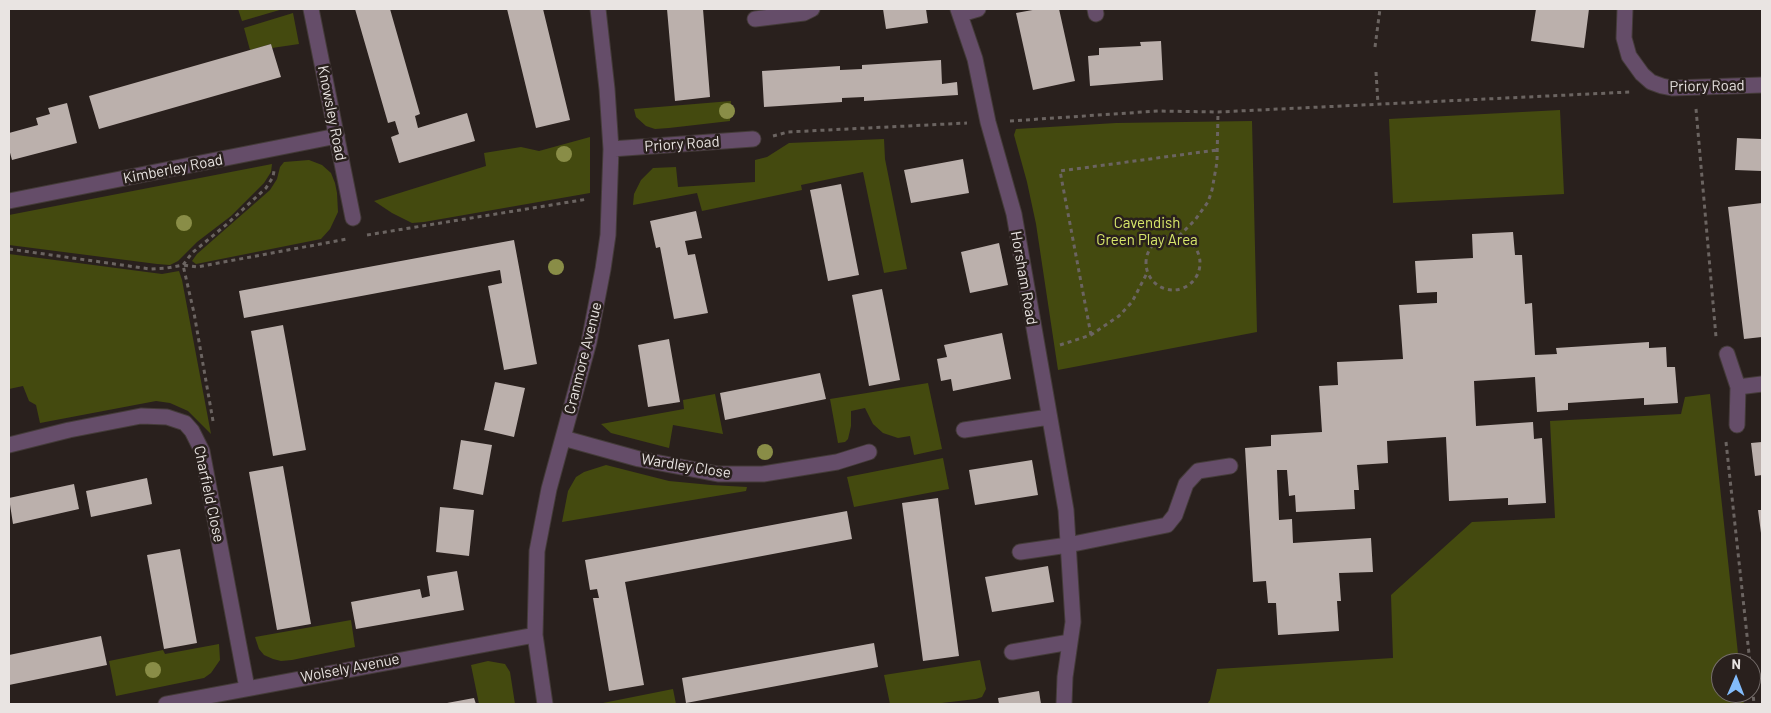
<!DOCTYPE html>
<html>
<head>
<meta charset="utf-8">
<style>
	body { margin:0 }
	#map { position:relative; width:1771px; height:713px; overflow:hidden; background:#29201d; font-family:Barlow,sans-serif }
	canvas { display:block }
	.frame { position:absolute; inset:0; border:10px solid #e9e4e2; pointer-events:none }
	.north { position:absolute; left:1711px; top:653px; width:50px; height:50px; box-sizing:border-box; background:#29201d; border:1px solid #766e6c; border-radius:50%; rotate:1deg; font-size:14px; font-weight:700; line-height:20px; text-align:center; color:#e9e4e2 }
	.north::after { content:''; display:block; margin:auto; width:18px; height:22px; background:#83bcfb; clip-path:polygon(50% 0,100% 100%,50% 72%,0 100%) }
</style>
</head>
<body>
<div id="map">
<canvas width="1771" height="713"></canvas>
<div class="frame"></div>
<div class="north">N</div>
</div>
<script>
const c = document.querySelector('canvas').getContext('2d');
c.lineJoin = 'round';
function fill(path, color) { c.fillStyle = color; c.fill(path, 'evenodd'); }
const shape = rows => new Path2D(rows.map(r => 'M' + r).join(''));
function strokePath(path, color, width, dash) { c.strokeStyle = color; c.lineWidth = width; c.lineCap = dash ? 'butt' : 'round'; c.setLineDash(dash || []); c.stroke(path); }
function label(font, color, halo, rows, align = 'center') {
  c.font = font + ' Barlow,sans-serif'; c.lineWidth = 5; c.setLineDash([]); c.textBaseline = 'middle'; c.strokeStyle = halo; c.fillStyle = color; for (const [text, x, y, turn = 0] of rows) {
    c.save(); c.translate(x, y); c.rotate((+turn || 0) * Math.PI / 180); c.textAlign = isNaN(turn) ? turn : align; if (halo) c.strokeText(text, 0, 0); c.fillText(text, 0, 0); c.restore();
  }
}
const green = shape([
	[238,9,283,9,242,21],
	[293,13,299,44,272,48,271,44,250,50,244,28],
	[731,101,730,121,669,128,655,129,646,126,636,117,634,109],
	[1560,110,1564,194,1393,203,1389,119],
	[1252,121,1257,332,1058,370,1036,224,1027,182,1014,135,1016,129,1116,123],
	[590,137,590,193,424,222,412,223,392,213,374,201,486,166,484,153,521,147,539,151],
	[884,139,885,159,907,269,884,273,863,172,801,185,802,190,702,211,697,193,633,205,634,194,641,180,653,168,676,167,678,187,755,182,755,160,767,157,789,143],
	[309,160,322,165,331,173,335,183,337,193,338,212,330,229,321,239,196,264,192,261,197,254,270,190,277,179,280,167,284,162],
	[272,164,271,172,264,183,231,216,197,242,178,261,170,265,157,264,9,245,9,215],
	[9,254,162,274,179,271,182,280,211,434,188,411,170,403,156,401,40,423,36,405,29,401,23,386,9,389],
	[928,383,942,449,914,455,910,436,898,438,883,433,873,424,865,408,851,411,851,426,848,439,845,442,838,443,830,399],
	[715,394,723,434,673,425,669,448,611,433,601,424,684,409,683,400],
	[1710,394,1739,663,1721,663,1721,693,1742,693,1744,704,1207,704,1210,700,1217,669,1393,658,1391,595,1472,522,1555,518,1550,421,1681,414,1685,397],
	[943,458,949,489,854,507,847,477],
	[606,465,669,481,711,485,747,487,746,491,562,522,568,491,576,477,584,472],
	[351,620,355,647,292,660,281,661,273,659,264,655,259,649,255,637],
	[219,644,220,660,211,673,204,678,116,696,109,661,163,650,165,654],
	[980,660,986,689,982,697,976,699,933,704,890,704,884,675],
	[488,661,505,664,510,672,515,704,479,704,471,665],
	[673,689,676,704,598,704]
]);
const building = shape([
	[355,9,390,9,420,114,415,116,418,128,467,113,475,141,399,163,391,137,399,134,395,121,388,123],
	[507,9,543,9,570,120,536,128],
	[667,9,703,9,710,97,675,101],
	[883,9,926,9,928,23,886,29],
	[1038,9,1059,9,1075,81,1033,90,1016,13],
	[1536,9,1589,9,1584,48,1531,41],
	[1161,41,1163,80,1090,86,1088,56,1099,55,1099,48,1141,46,1140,42],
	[271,44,281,77,99,129,89,96],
	[941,60,942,84,957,82,958,95,864,101,864,97,842,98,842,102,764,107,762,71,840,66,840,70,862,69,862,65],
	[67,103,77,143,12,160,9,149,9,133,38,125,36,118,50,114,48,108],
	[1737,138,1762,139,1762,171,1735,170],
	[963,159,969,193,911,203,904,170],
	[841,184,859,275,828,281,810,190],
	[1762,203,1762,337,1744,339,1728,207],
	[696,211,702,238,685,241,688,255,695,254,708,313,674,319,660,247,656,248,650,221],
	[1513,232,1515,255,1522,255,1525,304,1532,303,1535,355,1557,354,1556,348,1649,342,1649,348,1666,347,1667,367,1675,367,1678,403,1644,405,1644,398,1568,403,1568,410,1537,412,1535,377,1474,381,1476,426,1533,422,1534,439,1542,438,1546,503,1508,505,1508,498,1449,501,1446,437,1387,441,1388,463,1357,465,1359,490,1354,490,1355,509,1296,512,1295,495,1289,496,1287,470,1277,470,1279,520,1292,519,1293,543,1371,538,1373,572,1339,573,1341,601,1337,601,1339,631,1278,635,1276,603,1268,603,1266,581,1253,582,1245,448,1271,446,1271,435,1322,432,1319,386,1338,385,1337,362,1403,359,1399,305,1437,303,1437,292,1417,293,1415,261,1473,258,1472,234],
	[514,240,537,364,504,370,488,286,502,283,500,270,244,318,239,291],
	[999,243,1008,285,970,293,961,252],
	[882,289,900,380,869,386,852,295],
	[283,325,306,450,273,456,251,331],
	[1002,333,1011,379,953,391,951,379,941,381,937,359,947,357,944,345],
	[669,339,680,402,648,407,638,345],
	[820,373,826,399,725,420,720,393],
	[495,382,525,388,514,437,484,430],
	[461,440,492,445,483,495,453,489],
	[1762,442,1762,475,1755,476,1751,443],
	[1032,460,1038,495,975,505,969,470],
	[283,466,311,624,277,630,249,472],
	[147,478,152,504,91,517,86,491],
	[74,484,79,509,13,524,9,498],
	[938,498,959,656,923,661,902,503],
	[440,507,474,510,469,556,436,552],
	[1758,510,1762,510,1762,533,1761,533],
	[847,511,852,539,625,582,644,685,609,691,593,598,599,598,597,589,590,590,585,560],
	[180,549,197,643,164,649,147,555],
	[1048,566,1054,602,992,612,985,577],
	[457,571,464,610,356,629,351,602,420,589,422,598,430,596,427,576],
	[101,636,107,665,9,685,9,655],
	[874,643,878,667,686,703,682,678],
	[1039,691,1041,704,999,704,998,698],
	[474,698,476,704,447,704,447,703]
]);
const path = shape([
	[1375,47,1380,9],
	[1376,72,1378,104],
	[1696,109,1716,337],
	[1010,121,1158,111,1218,112,1630,92],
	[773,136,788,132,967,123],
	[367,235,588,199],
	'1146 263a27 27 0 1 1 54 0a27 27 0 1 1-54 0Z',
	[1179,236,1195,220,1208,202,1212,190,1217,162,1218,112],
	[9,249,150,269,167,268,183,265,192,253,227,224,266,188,273,177,274,171],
	[1091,335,1060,171,1217,150],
	[1060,345,1091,335,1119,316,1132,302,1147,273],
	[213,421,194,313,183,265,197,267,347,239],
	[1726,442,1750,663],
	[1751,673,1754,704]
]);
const minor = shape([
	[311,9,353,218],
	[958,9,975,59,988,122,1014,214,1066,510,1073,622,1065,677,1064,704],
	[1095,9,1096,14],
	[1625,9,1624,38,1629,56,1642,74,1651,82,1662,86,1672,88,1762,85],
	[961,14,978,9],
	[755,19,804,13,812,9],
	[611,149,753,139],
	[9,201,337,136],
	[1727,354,1738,387,1737,425],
	[1738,387,1762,384],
	[964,430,1049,417],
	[563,438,639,459,718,474,763,474,837,462,869,452],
	[9,445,69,430,141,416,167,417,185,423,192,431,202,451,247,688],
	[1020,552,1068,545,1167,525,1175,515,1186,484,1198,471,1230,466],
	[1012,652,1070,642],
	[166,704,535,635],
	[545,704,535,635,537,551,549,489,589,342,603,269,608,235,611,149,607,89,598,9]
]);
const trees = [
	[727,111],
	[564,154],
	[184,223],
	[556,267],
	[765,452],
	[153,670]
];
const streetNames = [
	["Priory Road",1707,86,-1],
	["Knowsley Road",332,113,79],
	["Priory Road",682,144,-4],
	["Kimberley Road",173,169,-11],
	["Horsham Road",1024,278,80],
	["Cranmore Avenue",583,358,-76],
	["Wardley Close",686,466,9],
	["Charfield Close",209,494,78],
	["Wolsely Avenue",350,668,-11]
];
const parkNames = [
	["Cavendish",1147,223],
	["Green Play Area",1147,240]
];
fill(green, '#444a0f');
fill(building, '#bbb0ac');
strokePath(minor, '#443b39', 17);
strokePath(path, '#6b6461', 3, [4, 4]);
strokePath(minor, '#654d69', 15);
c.fillStyle = '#898d47';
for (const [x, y] of trees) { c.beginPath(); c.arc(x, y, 8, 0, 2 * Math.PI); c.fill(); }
label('15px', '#e9e4e2', '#29201d', streetNames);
label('15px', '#d8e76a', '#29201d', parkNames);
</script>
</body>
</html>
